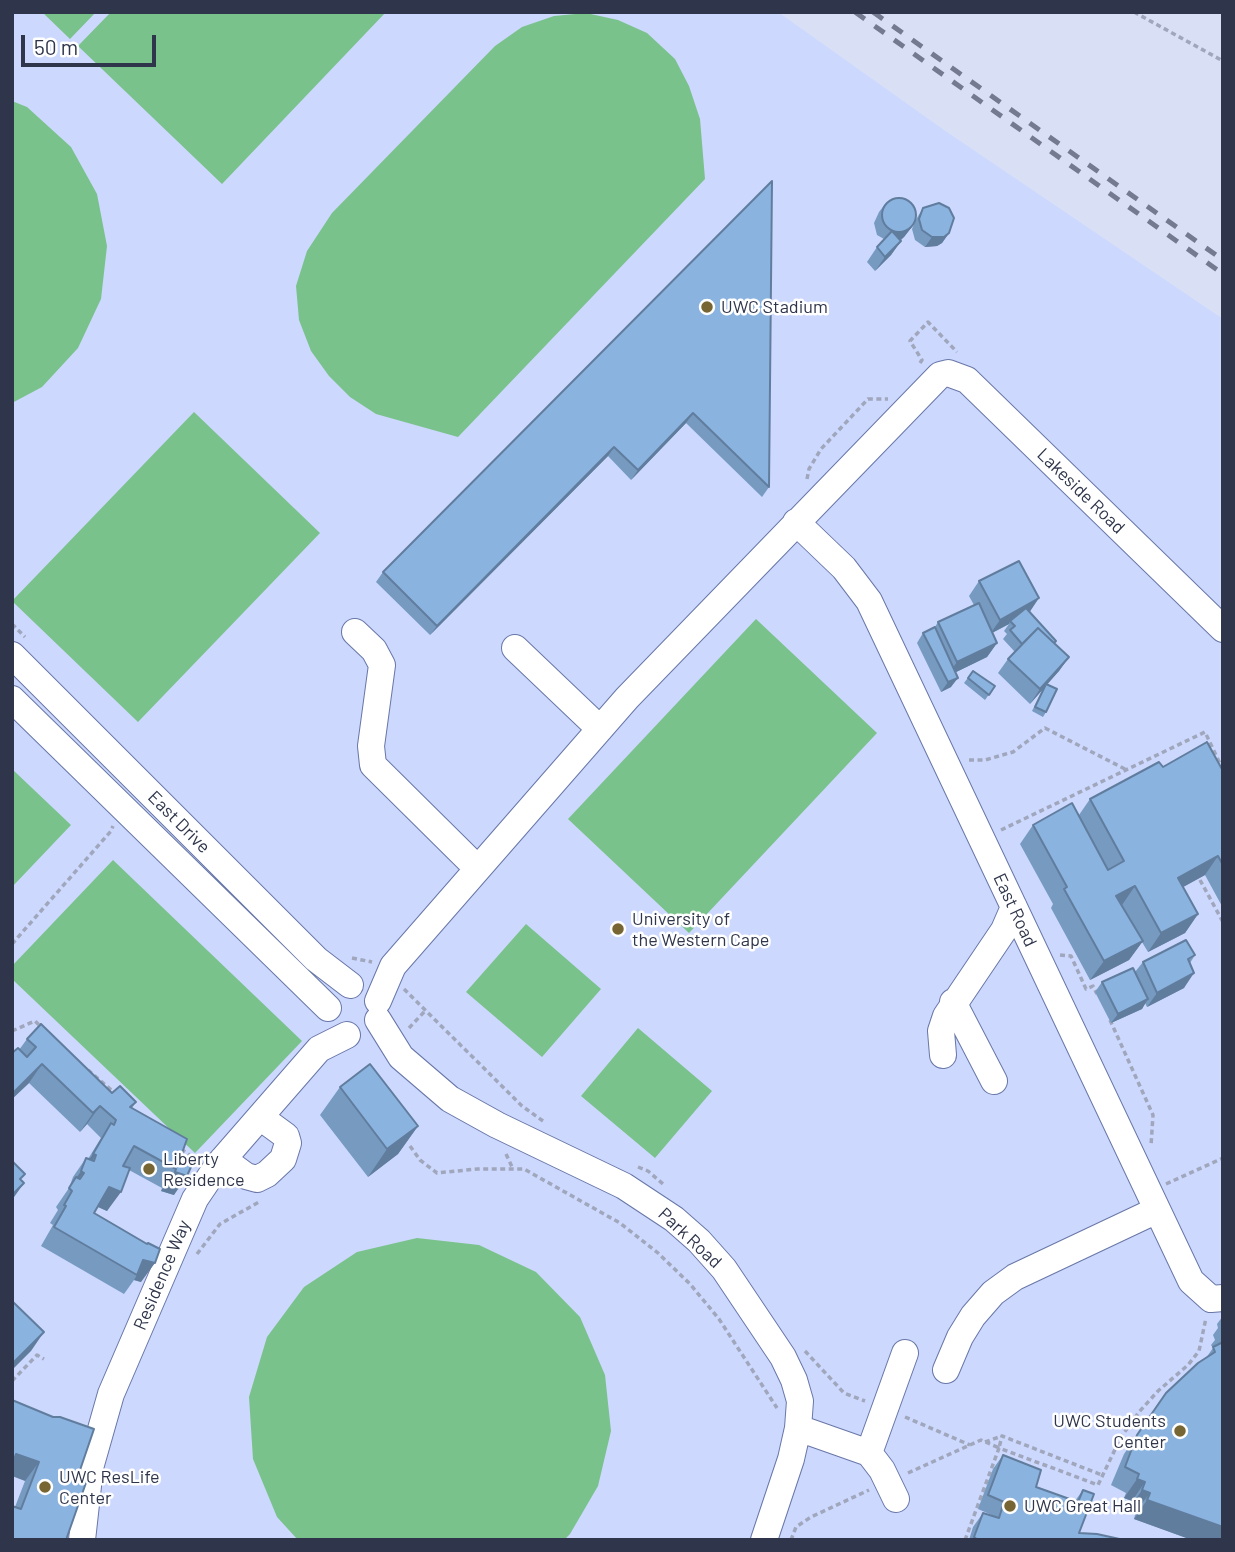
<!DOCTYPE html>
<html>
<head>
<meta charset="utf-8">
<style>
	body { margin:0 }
	#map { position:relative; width:1235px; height:1552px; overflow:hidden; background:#d9e0f6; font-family:Barlow,sans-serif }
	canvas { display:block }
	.frame { position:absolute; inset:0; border:14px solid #2f364b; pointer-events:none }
	.scale { position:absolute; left:21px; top:35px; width:135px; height:32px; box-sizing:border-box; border:4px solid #2f364b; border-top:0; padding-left:9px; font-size:21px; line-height:24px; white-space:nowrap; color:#2f364b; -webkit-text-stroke:5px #fff; paint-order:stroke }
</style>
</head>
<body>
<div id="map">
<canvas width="1235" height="1552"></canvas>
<div class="frame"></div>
<div class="scale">50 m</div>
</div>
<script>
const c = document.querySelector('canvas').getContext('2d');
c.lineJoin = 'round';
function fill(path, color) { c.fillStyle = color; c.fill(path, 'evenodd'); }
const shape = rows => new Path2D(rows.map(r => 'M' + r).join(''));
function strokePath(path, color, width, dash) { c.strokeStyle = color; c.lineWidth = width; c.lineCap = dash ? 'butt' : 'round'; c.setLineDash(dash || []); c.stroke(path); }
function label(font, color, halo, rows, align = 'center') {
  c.font = font + ' Barlow,sans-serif'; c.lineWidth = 5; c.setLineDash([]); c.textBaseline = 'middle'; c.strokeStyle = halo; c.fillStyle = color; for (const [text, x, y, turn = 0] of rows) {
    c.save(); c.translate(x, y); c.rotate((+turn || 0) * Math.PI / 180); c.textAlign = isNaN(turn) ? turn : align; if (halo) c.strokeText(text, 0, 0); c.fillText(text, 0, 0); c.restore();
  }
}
const built = shape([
	[12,12,778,12,944,130,1223,319,1223,1540,12,1540]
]);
const green = shape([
	[42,12,96,12,70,39],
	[111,12,386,12,222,184,78,46],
	[586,13,618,20,647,33,675,59,689,86,700,119,705,179,458,437,376,414,350,397,329,376,311,351,299,320,296,286,307,251,332,213,495,46,522,27,554,16],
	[12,101,27,107,71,147,97,194,107,246,101,299,78,348,42,387,12,403],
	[194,412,320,533,138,722,12,601],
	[756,619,877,733,689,933,568,819],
	[12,769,71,825,12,887],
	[113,860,302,1041,195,1153,12,979,12,966],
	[526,924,601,989,542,1057,466,992],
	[638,1028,712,1091,655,1158,581,1096],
	[417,1238,479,1245,536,1272,580,1317,605,1375,611,1431,598,1486,570,1534,564,1540,298,1540,277,1517,253,1459,249,1397,267,1337,304,1287,357,1252]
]);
const path = shape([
	[1134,12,1223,61],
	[920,363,922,360,910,341,928,322,957,352],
	[807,479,809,469,821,449,868,399,888,399],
	[12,624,25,637],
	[969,760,985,760,1013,752,1045,728,1127,770],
	[1001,830,1205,732,1223,770],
	[1200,880,1223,922],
	[12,944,111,831,113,826],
	[1060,955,1071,956,1086,989,1093,986,1097,994],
	[352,958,372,962],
	[404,989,522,1106,543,1121],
	[1110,1020,1153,1115,1151,1146],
	[409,1028,425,1011],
	[12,1031,35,1021,41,1027],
	[88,1070,117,1095],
	[410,1146,420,1160,437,1173,477,1169,524,1169,620,1223,658,1253,690,1284,719,1319,777,1408],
	[181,1149,195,1159],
	[506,1154,513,1169],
	[638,1167,648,1171,663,1184],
	[1166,1184,1223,1158],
	[197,1254,220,1224,259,1202],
	[805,1351,844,1393,865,1401],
	[12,1381,37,1355,44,1359],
	[905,1417,970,1445],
	[985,1442,1002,1436],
	[908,1473,981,1440,999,1448,1002,1436,1102,1475],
	[791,1540,796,1527,811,1517,869,1490],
	[965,1540,999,1448,1098,1485,1121,1437,1139,1412,1158,1391,1188,1365,1199,1351,1206,1318]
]);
const minor = shape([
	[796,522,844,568,869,601,1191,1281,1211,1299,1223,1298],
	[355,632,374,650,382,665,371,746,373,765,477,868],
	[515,648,600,729],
	[12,655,316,959,350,985],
	[12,699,328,1008],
	[378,1001,393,966,627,698,940,375,948,373,967,380,1223,629],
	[953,1002,994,1081],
	[378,1020,401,1057,450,1099,497,1125,624,1186,674,1219,699,1241,724,1269,783,1357,794,1380,800,1401,798,1428,791,1459,764,1540],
	[943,1055,941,1031,946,1016,1004,930,1014,907],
	[223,1159,246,1176,257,1179,267,1174,283,1159,288,1143,286,1136,260,1117],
	[946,1370,960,1337,973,1316,993,1293,1015,1277,1157,1210],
	[798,1428,869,1453,882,1470,896,1499],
	[869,1453,905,1353],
	[82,1540,90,1468,111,1394,195,1199,218,1165,319,1049,347,1035]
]);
const rail = shape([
	[855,12,1223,274],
	[873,12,1223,260]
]);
const wall = shape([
	[772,181,769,487,762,497,686,423,631,480,608,456,430,635,376,582,383,572],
	[886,203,911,228,904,237,901,240,901,241,891,255,875,271,867,262,877,247,884,239,877,235,874,223,879,212],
	[923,208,949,233,942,243,937,246,925,247,915,240,912,229,917,218],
	[979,581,1029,612,1054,643,1069,657,1059,671,1047,684,1046,712,1043,717,1032,711,1043,689,1030,704,998,673,1008,659,1015,652,1003,639,1007,634,1004,631,1009,624,992,633,997,643,987,657,956,672,951,687,941,692,917,643,923,633,935,627,938,622,974,605,969,596],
	[973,671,995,686,985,700,964,683],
	[1163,767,1223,771,1223,908,1205,875,1183,887,1198,914,1185,933,1148,952,1142,942,1129,960,1090,980,1051,908,1053,904,1020,844,1033,825,1079,815,1090,799],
	[1195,955,1190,963,1184,988,1147,1007,1145,1003,1142,1009,1111,1023,1095,992,1102,982,1135,972,1143,962],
	[27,1039,112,1093,136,1102,132,1108,181,1156,174,1195,161,1191,162,1188,129,1170,107,1211,98,1207,94,1213,147,1244,141,1282,134,1280,124,1294,41,1246,53,1225,50,1223,58,1210,56,1207,69,1188,73,1177,86,1158,88,1159,101,1138,87,1124,80,1132,29,1083,12,1099,12,1053,19,1050],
	[340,1087,418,1126,398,1154,368,1177,320,1115],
	[1223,1316,1223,1540,1192,1540,1134,1519,1136,1511,1129,1509,1132,1501,1124,1498,1126,1493,1111,1485,1124,1454,1166,1393,1206,1358,1213,1348,1211,1345,1215,1340,1213,1335,1218,1328,1217,1324],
	[12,1400,79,1473,66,1540,15,1507,25,1481],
	[1003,1455,1036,1487,1075,1501,1083,1490,1079,1533,1124,1540,969,1540,973,1527,983,1513,994,1516,978,1509,993,1469]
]);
const shadedWall = shape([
	[911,228,904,237,899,241,894,232],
	[949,233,942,243,937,246,925,247,932,237],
	[901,241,891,255,875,271,885,257],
	[693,413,686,423,631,480,638,470],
	[614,447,608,456,430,635,437,626],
	[1039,598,1029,613,1010,621,1009,624,990,634,1000,620],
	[997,643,987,657,946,677,957,662],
	[1069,657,1059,671,1030,704,1040,689],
	[958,678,951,687,941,692,948,682],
	[1218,856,1205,875,1165,897,1178,878],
	[1135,886,1122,905,1116,896],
	[1198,914,1185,933,1148,952,1161,933],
	[1143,941,1129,960,1090,980,1104,961],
	[1194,973,1184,988,1147,1007,1157,993],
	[1148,999,1142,1009,1111,1023,1118,1014],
	[42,1064,29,1083,12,1099,12,1094],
	[100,1106,87,1124,80,1132,93,1113],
	[418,1126,398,1154,368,1177,387,1149],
	[93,1154,96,1155,71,1190,69,1188,68,1190],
	[175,1172,187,1176,174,1195,161,1191],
	[24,1183,12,1200,12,1195],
	[109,1187,121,1192,107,1211,96,1206],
	[143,1260,155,1263,141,1282,134,1280,137,1275],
	[44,1332,31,1351,12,1370,12,1364],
	[16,1454,39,1462,25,1481,12,1476,12,1459],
	[1137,1479,1145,1482,1132,1501,1124,1498],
	[1142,1490,1150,1493,1136,1511,1129,1509],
	[1147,1500,1223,1527,1223,1540,1192,1540,1134,1519]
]);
const building = shape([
	[772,181,769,487,693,413,638,470,614,447,437,626,383,572,772,181],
	'882 215a17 17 0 1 1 34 0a17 17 0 1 1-34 0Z',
	[939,203,949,208,954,218,949,233,944,237,932,237,922,230,919,219,923,208,939,203],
	[892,231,901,241,885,257,877,247,892,231],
	[1019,561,1039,598,1000,620,979,581,1019,561],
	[979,603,997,643,957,662,938,622,979,603],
	[1026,608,1056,641,1054,643,1038,628,1022,644,1010,630,1015,626,1010,621,1026,608],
	[935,627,958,678,948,682,923,633,935,627],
	[1038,628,1069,657,1040,689,1008,659,1038,628],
	[973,671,995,686,989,695,968,678,973,671],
	[1046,684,1057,689,1046,712,1035,707,1046,684],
	[1207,742,1223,771,1223,865,1218,856,1178,878,1198,914,1161,933,1135,886,1116,896,1143,941,1104,961,1064,889,1067,887,1033,825,1072,803,1108,870,1124,861,1090,799,1159,762,1163,767,1207,742],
	[1186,940,1195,955,1188,959,1194,973,1157,993,1143,962,1186,940],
	[1133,968,1148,999,1118,1014,1102,982,1133,968],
	[41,1024,112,1093,120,1086,136,1102,130,1107,187,1139,181,1156,194,1160,187,1176,175,1172,176,1169,134,1146,123,1166,130,1168,121,1192,109,1187,94,1213,147,1244,148,1243,160,1249,155,1263,143,1260,137,1275,54,1227,66,1206,64,1205,72,1191,69,1188,76,1177,80,1179,84,1173,81,1171,86,1158,94,1161,96,1155,93,1154,111,1123,114,1125,116,1120,100,1106,93,1113,42,1064,12,1094,12,1053,18,1048,27,1057,36,1047,27,1039,41,1024],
	[370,1064,418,1126,387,1149,340,1087,370,1064],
	[12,1161,25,1174,20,1179,24,1183,12,1195,12,1161],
	[12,1301,44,1332,12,1364,12,1301],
	[1223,1342,1223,1527,1147,1500,1150,1493,1142,1490,1145,1482,1137,1479,1139,1474,1125,1467,1137,1435,1166,1393,1198,1363,1215,1352,1213,1347,1223,1342],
	[12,1400,53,1417,60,1417,94,1429,79,1473,88,1477,66,1540,12,1540,12,1506,21,1509,39,1462,16,1454,12,1464,12,1400],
	[1003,1455,1041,1470,1036,1487,1078,1502,1083,1490,1094,1494,1079,1533,1097,1534,1124,1540,978,1540,974,1537,983,1513,999,1518,1004,1502,988,1495,1003,1455]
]);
const markers = [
	[707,307,7,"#776634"],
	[618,929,7,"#776634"],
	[149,1169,7,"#776634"],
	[1180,1431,7,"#776634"],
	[45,1487,7,"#776634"],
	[1010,1506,7,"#776634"]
];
const poiNames = [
	["UWC Stadium",721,307],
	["University of",632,919],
	["the Western Cape",632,940],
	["Liberty",163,1159],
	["Residence",163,1180],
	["UWC Students",1166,1421,"right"],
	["Center",1166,1442,"right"],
	["UWC ResLife",59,1477],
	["Center",59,1498],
	["UWC Great Hall",1024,1506]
];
const streetNames = [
	["Lakeside Road",1081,491,44],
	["East Drive",179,822,45],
	["East Road",1015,910,65],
	["Park Road",690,1238,43],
	["Residence Way",162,1275,-67]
];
fill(built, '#ccd8fd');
fill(green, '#7ac28b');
strokePath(minor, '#6877a8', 28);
strokePath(path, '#a0a7bc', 3.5, [5, 3.5]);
strokePath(minor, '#fff', 26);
strokePath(rail, '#747b90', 5, [12, 12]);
fill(wall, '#779ac1');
fill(shadedWall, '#617d9d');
fill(building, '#8ab3e0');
strokePath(building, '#617d9d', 2);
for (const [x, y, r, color] of markers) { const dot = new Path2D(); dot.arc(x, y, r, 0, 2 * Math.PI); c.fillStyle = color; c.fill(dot); strokePath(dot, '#fff', 2.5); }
label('18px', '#2f364b', '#fff', poiNames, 'left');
label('18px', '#2f364b', '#fff', streetNames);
</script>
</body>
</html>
